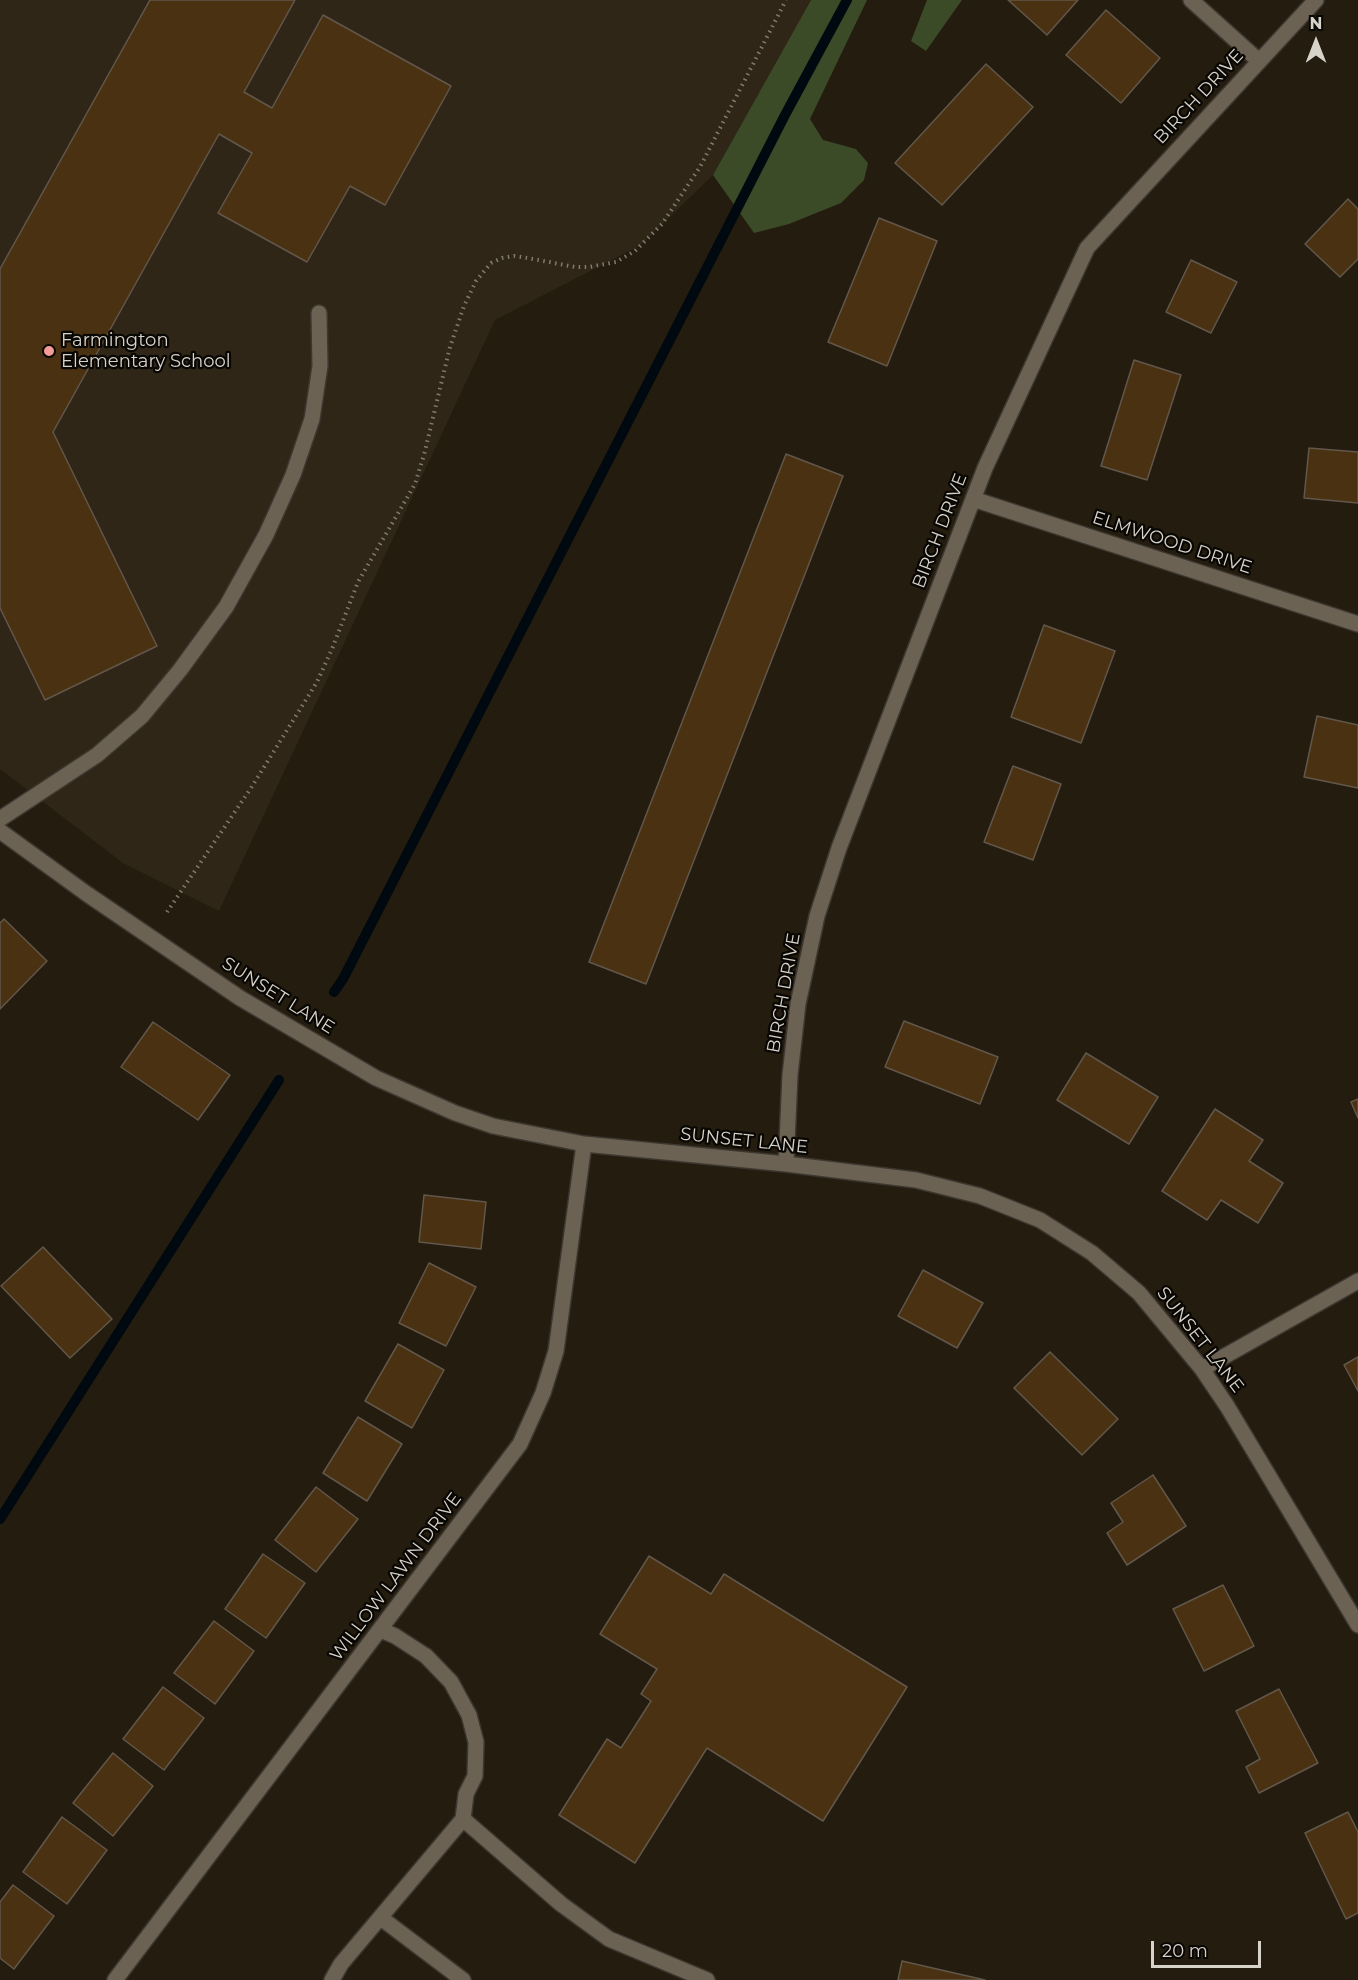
<!DOCTYPE html>
<html>
<head>
<meta charset="utf-8">
<style>
	body { margin:0 }
	#map { position:relative; width:1358px; height:1980px; overflow:hidden; background:#231c0f; font-family:Montserrat,sans-serif }
	canvas { display:block }
	.north { position:absolute; left:1286px; top:12px; width:60px; height:60px; -webkit-text-stroke:4px #090703; paint-order:stroke; rotate:0deg; font-size:16px; font-weight:700; line-height:24px; text-align:center; color:#d7d2ca }
	.north::after { content:''; display:block; margin:auto; width:21px; height:27px; background:#d7d2ca; clip-path:polygon(50% 0,100% 100%,50% 72%,0 100%) }
	.scale { position:absolute; left:1151px; top:1941px; width:110px; height:27px; box-sizing:border-box; border:3px solid #d7d2ca; border-top:0; padding-left:8px; font-size:18px; line-height:21px; white-space:nowrap; color:#d7d2ca; -webkit-text-stroke:4px #090703; paint-order:stroke }
</style>
</head>
<body>
<div id="map">
<canvas width="1358" height="1980"></canvas>
<div class="north">N</div>
<div class="scale">20 m</div>
</div>
<script>
const c = document.querySelector('canvas').getContext('2d');
c.lineJoin = 'round';
function fill(path, color) { c.fillStyle = color; c.fill(path, 'evenodd'); }
const shape = rows => new Path2D(rows.map(r => 'M' + r).join(''));
function strokePath(path, color, width, dash) { c.strokeStyle = color; c.lineWidth = width; c.lineCap = dash ? 'butt' : 'round'; c.setLineDash(dash || []); c.stroke(path); }
function label(font, color, halo, rows, align = 'center') {
  c.font = font + ' Montserrat,sans-serif'; c.lineWidth = 4.5; c.setLineDash([]); c.textBaseline = 'middle'; c.strokeStyle = halo; c.fillStyle = color; for (const [text, x, y, turn = 0] of rows) {
    c.save(); c.translate(x, y); c.rotate((+turn || 0) * Math.PI / 180); c.textAlign = isNaN(turn) ? turn : align; if (halo) c.strokeText(text, 0, 0); c.fillText(text, 0, 0); c.restore();
  }
}
const education = shape([
	[0,0,811,0,713,175,641,245,495,320,219,911,123,863,0,769]
]);
const forest = shape([
	[811,0,867,0,810,119,823,140,856,149,868,163,864,180,841,203,789,224,754,233,713,175],
	[927,0,962,0,926,51,911,41]
]);
const stream = shape([
	[334,992,343,979,785,115,847,0],
	[0,1519,279,1080]
]);
const building = shape([
	[150,0,295,0,244,92,272,108,323,15,451,86,385,205,350,186,307,262,218,213,252,153,219,134,53,432,157,646,45,700,0,608,0,269,150,0],
	[1008,0,1078,0,1047,35,1008,0],
	[1106,10,1160,58,1121,103,1066,55,1106,10],
	[986,64,1033,107,942,205,895,163,986,64],
	[1348,199,1358,209,1358,259,1340,277,1305,244,1348,199],
	[879,218,937,241,887,366,828,342,879,218],
	[1191,260,1237,282,1211,333,1166,312,1191,260],
	[1134,360,1181,375,1147,480,1101,466,1134,360],
	[1309,448,1358,452,1358,503,1304,498,1309,448],
	[786,454,843,476,646,984,589,962,786,454],
	[1044,625,1115,651,1081,743,1011,717,1044,625],
	[1317,716,1358,725,1358,788,1304,777,1317,716],
	[1013,766,1061,784,1033,860,984,842,1013,766],
	[4,919,47,961,0,1009,0,923,4,919],
	[904,1021,998,1057,980,1104,885,1067,904,1021],
	[153,1022,230,1075,198,1120,121,1067,153,1022],
	[1086,1053,1158,1097,1129,1144,1057,1100,1086,1053],
	[1358,1099,1358,1118,1351,1102,1358,1099],
	[1215,1109,1263,1140,1249,1161,1283,1183,1258,1223,1221,1200,1207,1220,1162,1191,1215,1109],
	[424,1195,486,1202,481,1249,419,1242,424,1195],
	[43,1247,112,1319,70,1358,1,1286,43,1247],
	[429,1263,476,1287,446,1346,399,1323,429,1263],
	[923,1270,983,1303,957,1348,898,1316,923,1270],
	[398,1344,444,1370,412,1428,365,1401,398,1344],
	[1050,1352,1118,1419,1082,1455,1014,1388,1050,1352],
	[1358,1357,1358,1391,1344,1365,1358,1357],
	[358,1417,402,1444,367,1501,323,1473,358,1417],
	[1153,1475,1186,1526,1127,1565,1107,1533,1123,1522,1111,1503,1153,1475],
	[316,1487,358,1519,316,1572,275,1540,316,1487],
	[263,1554,305,1583,266,1638,225,1609,263,1554],
	[649,1556,711,1594,724,1574,907,1687,823,1821,707,1748,635,1863,559,1815,607,1739,621,1748,651,1701,641,1694,657,1669,600,1634,649,1556],
	[1223,1585,1254,1646,1204,1671,1173,1609,1223,1585],
	[214,1621,254,1651,215,1704,174,1673,214,1621],
	[163,1687,204,1718,164,1770,123,1739,163,1687],
	[1279,1689,1318,1763,1259,1793,1246,1767,1260,1759,1236,1711,1279,1689],
	[113,1753,153,1786,113,1836,73,1803,113,1753],
	[1348,1812,1358,1832,1358,1913,1346,1919,1305,1833,1348,1812],
	[62,1817,107,1850,67,1904,23,1872,62,1817],
	[13,1885,54,1916,14,1969,0,1958,0,1902,13,1885],
	[902,1961,985,1980,898,1980,902,1961]
]);
const path = shape([
	[167,912,251,788,317,682,332,649,358,582,415,484,424,455,450,347,464,306,476,281,491,263,502,258,514,256,528,258,575,267,589,267,616,262,635,251,662,224,700,167,786,0]
]);
const minor = shape([
	[1191,0,1259,61],
	[973,499,1358,624],
	[0,819,97,755,142,716,180,670,226,607,266,535,293,475,312,419,320,366,319,313],
	[0,831,87,894,240,998,376,1078,455,1113,493,1126,584,1144,786,1164,916,1180,980,1196,1040,1220,1092,1253,1139,1293,1202,1369,1227,1406,1358,1625],
	[786,1164,790,1075,798,1004,817,916,839,848,985,468,1087,248,1316,0],
	[1202,1369,1358,1281],
	[381,1630,395,1636,426,1656,451,1682,469,1715,476,1742,475,1776,466,1794,463,1819,561,1904,609,1939,707,1980],
	[381,1918,463,1980],
	[115,1980,520,1444,543,1393,556,1351,584,1144],
	[332,1980,341,1964,463,1819]
]);
const markers = [
	[49,351,6,"#f59b97"]
];
const streetNames = [
	["BIRCH DRIVE",1199,97,-47],
	["BIRCH DRIVE",940,531,-69],
	["ELMWOOD DRIVE",1172,543,18],
	["BIRCH DRIVE",784,993,-80],
	["SUNSET LANE",278,996,32],
	["SUNSET LANE",744,1141,6],
	["SUNSET LANE",1200,1340,52],
	["WILLOW LAWN DRIVE",396,1577,-53]
];
const poiNames = [
	["Farmington",61,341],
	["Elementary School",61,362]
];
fill(education, '#2f2617');
fill(forest, '#3b4a27');
strokePath(stream, '#000810', 10);
fill(building, '#4a3111');
strokePath(building, '#62574b', 1.5);
strokePath(minor, '#3d3730', 18);
strokePath(path, '#817b71', 4, [1.5, 4.5]);
strokePath(minor, '#6b6254', 15);
for (const [x, y, r, color] of markers) { const dot = new Path2D(); dot.arc(x, y, r, 0, 2 * Math.PI); c.fillStyle = color; c.fill(dot); strokePath(dot, '#090703', 2); }
label('18px', '#d7d2ca', '#090703', streetNames);
label('18px', '#d7d2ca', '#090703', poiNames, 'left');
</script>
</body>
</html>
